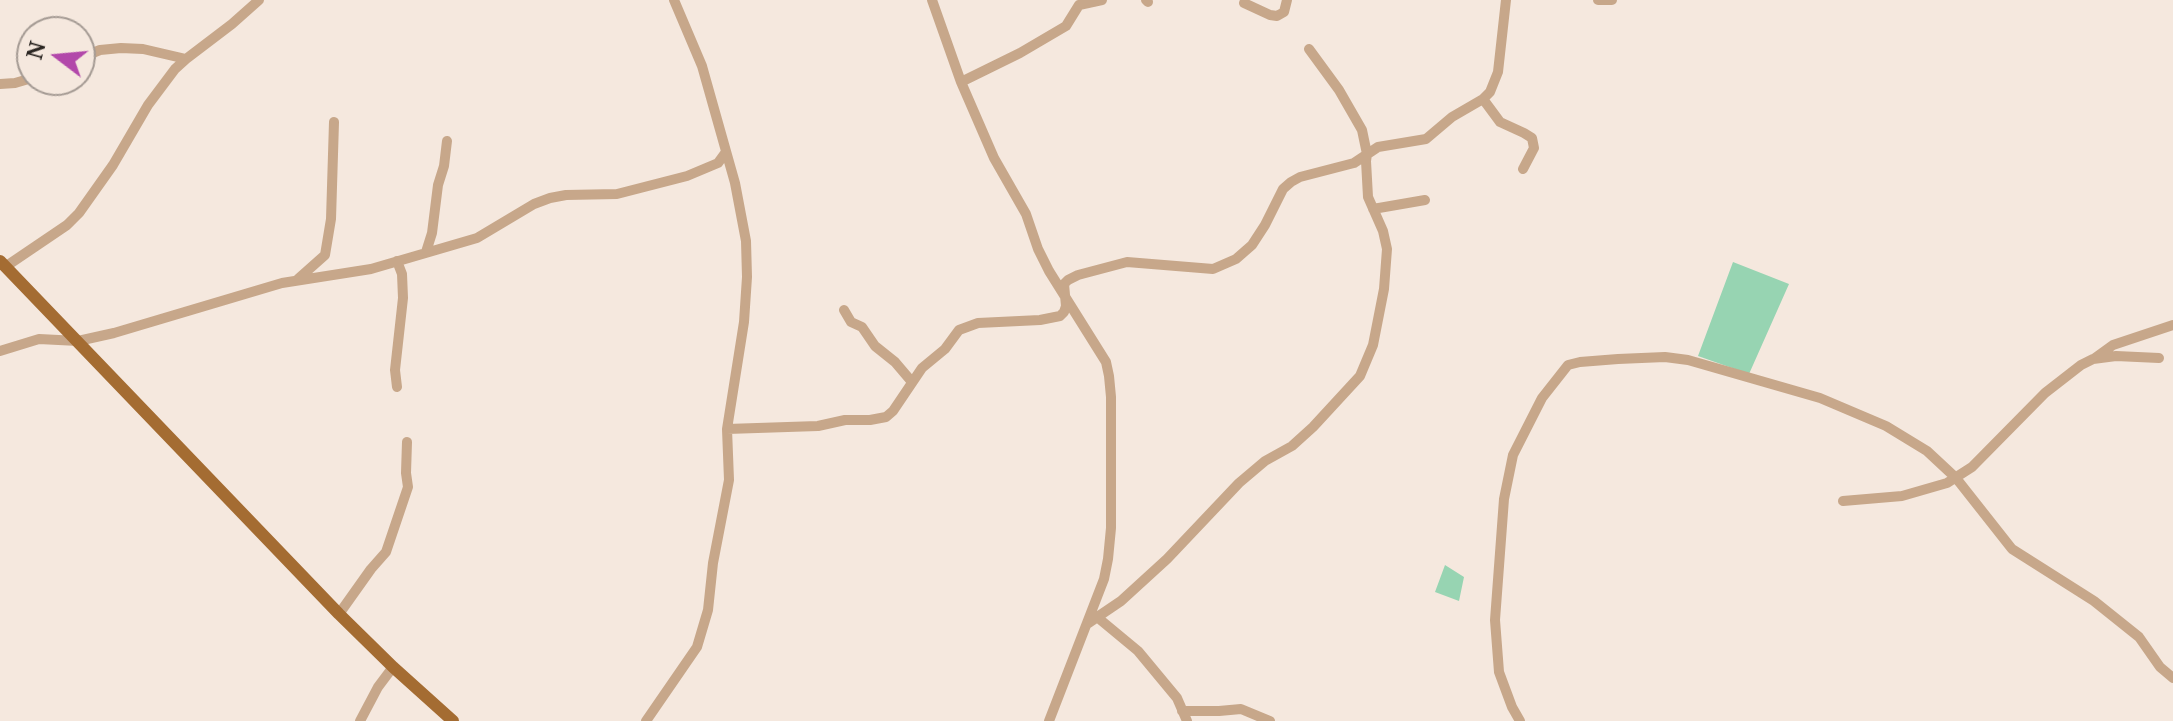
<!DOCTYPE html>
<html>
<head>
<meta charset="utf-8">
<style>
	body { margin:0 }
	#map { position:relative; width:2173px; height:721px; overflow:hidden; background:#f5e8de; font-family:"Noto Serif",serif }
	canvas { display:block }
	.north { position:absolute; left:16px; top:16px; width:80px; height:80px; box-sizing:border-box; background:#f5e8de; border:2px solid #a49a93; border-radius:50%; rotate:286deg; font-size:22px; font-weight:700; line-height:32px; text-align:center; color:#2b2622 }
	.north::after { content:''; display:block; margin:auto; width:28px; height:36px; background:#b248aa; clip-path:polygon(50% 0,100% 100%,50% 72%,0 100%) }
</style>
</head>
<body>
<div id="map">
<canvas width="2173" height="721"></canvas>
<div class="north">N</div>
</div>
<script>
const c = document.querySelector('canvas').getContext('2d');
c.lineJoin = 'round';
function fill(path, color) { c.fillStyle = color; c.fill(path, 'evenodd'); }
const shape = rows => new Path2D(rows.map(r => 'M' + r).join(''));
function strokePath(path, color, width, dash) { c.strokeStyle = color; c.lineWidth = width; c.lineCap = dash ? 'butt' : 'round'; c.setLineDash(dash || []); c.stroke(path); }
const green = shape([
	[1733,262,1789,284,1749,374,1698,356],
	[1445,565,1464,577,1459,601,1435,592]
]);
const minor = shape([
	[932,0,961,82,994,158,1026,214,1038,249,1049,271,1106,362,1109,376,1111,397,1111,528,1108,559,1104,579,1049,721],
	[1146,0,1148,2],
	[1598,0,1612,0],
	[1244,3,1270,15,1277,16,1284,12,1287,0],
	[80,58,100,50,121,48,143,49,186,59],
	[961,82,1020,53,1066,26,1079,5,1102,0],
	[0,84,15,83,32,78],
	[1483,99,1500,122,1524,133,1532,138,1534,148,1523,169],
	[1373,209,1425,200],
	[426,252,432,233,438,185,444,166,447,141],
	[5,267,67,225,79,213,113,165,148,105,175,69,186,59,232,24,259,0],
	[298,279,325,255,331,219,334,122],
	[844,310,851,322,862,327,875,346,895,362,912,382],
	[0,351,39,339,78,341,114,333,282,283,371,269,477,238,534,204,550,198,566,195,617,194,687,176,718,163,726,152],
	[2095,358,2113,345,2173,325],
	[397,387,395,370,403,298,402,274,397,261],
	[727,429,818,426,845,420,870,420,886,417,893,411,922,368,945,349,959,330,978,323,1040,320,1060,316,1064,312,1066,306,1064,284,1068,280,1078,275,1127,262,1213,269,1236,259,1252,245,1265,225,1283,189,1291,182,1300,177,1354,163,1378,147,1426,139,1452,117,1483,99,1490,92,1498,72,1506,0],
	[1843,501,1902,496,1947,483,1972,467,2045,393,2081,365,2093,359,2116,356,2159,358],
	[339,614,371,569,386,552,408,487,406,473,407,442],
	[1097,617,1138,651,1177,698,1187,721],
	[1087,624,1121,601,1167,559,1239,483,1265,461,1292,446,1313,427,1360,376,1373,345,1384,289,1387,249,1383,231,1368,197,1366,161,1367,154,1362,130,1339,90,1309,49],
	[1182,711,1219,711,1241,709,1270,721],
	[360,721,378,687,393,667],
	[646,721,697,647,708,610,713,563,729,480,727,429,744,322,747,277,746,241,735,183,702,66,674,0],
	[1520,721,1512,707,1499,672,1495,620,1504,499,1513,455,1542,398,1568,365,1580,362,1618,359,1665,357,1688,360,1820,398,1886,426,1927,451,1956,478,2012,549,2094,601,2139,637,2160,667,2173,678]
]);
const major = shape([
	[0,261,339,614,393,667,453,721]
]);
fill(green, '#97d4b2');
strokePath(minor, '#c7a78a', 10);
strokePath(major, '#a46c32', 12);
</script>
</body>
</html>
